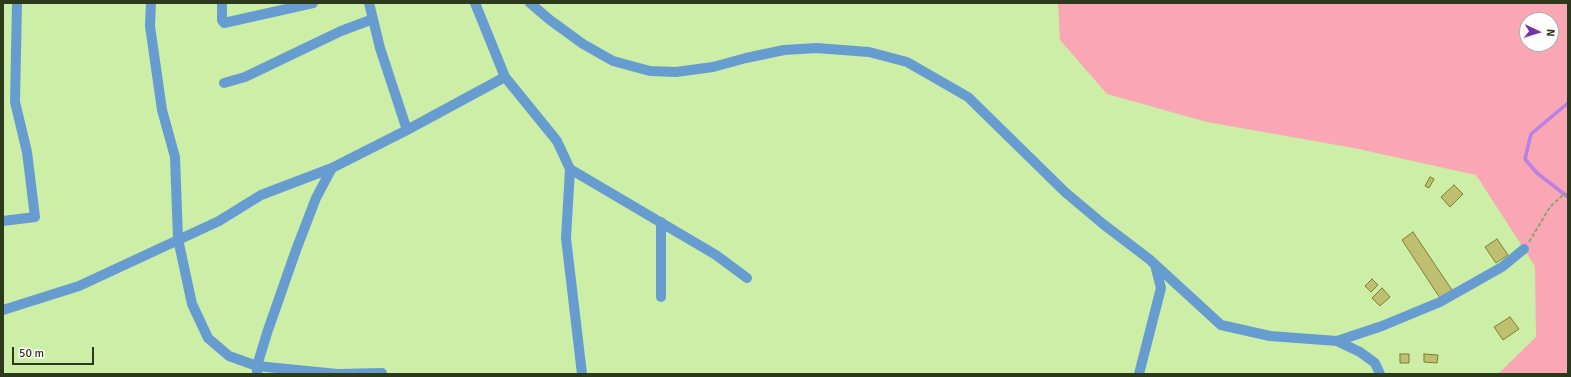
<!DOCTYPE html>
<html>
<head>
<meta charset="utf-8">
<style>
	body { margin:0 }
	#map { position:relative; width:1571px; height:377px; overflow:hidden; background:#cceea6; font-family:Signika,sans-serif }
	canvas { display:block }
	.frame { position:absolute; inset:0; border:4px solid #2c391c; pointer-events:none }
	.north { position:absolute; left:1519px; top:12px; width:40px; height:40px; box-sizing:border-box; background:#fff; border:1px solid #abb0a4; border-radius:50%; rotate:94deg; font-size:11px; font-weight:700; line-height:16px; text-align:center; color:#2c391c }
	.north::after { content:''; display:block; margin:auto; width:14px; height:18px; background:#7933a7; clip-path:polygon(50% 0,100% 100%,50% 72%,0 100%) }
	.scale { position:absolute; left:12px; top:347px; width:82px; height:18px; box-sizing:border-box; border:2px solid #2c391c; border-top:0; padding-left:5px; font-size:12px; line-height:14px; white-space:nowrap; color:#2c391c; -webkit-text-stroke:3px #fff; paint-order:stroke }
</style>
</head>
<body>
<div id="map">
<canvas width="1571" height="377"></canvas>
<div class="frame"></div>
<div class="north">N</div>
<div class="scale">50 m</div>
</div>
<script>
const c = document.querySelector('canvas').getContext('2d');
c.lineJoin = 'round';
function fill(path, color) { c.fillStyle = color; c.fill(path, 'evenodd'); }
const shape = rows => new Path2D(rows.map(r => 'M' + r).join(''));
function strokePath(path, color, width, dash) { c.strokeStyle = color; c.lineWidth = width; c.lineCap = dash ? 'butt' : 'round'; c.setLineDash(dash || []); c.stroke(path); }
const green = shape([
	[1058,3,1568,3,1568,374,1498,374,1536,337,1535,266,1476,175,1354,148,1207,122,1107,94,1060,40],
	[1527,20,1551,20,1551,44,1527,44]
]);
const stream = shape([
	[1568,103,1531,134,1525,159,1537,173,1568,197]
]);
const building = shape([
	[1430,177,1434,179,1429,188,1425,186,1430,177],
	[1454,185,1463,194,1450,207,1441,197,1454,185],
	[1413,232,1452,290,1440,298,1402,240,1413,232],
	[1497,239,1508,255,1496,263,1485,247,1497,239],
	[1372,279,1378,285,1371,292,1365,286,1372,279],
	[1382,288,1390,297,1380,306,1372,298,1382,288],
	[1510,317,1519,329,1503,340,1494,327,1510,317],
	[1400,354,1409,354,1409,363,1400,363,1400,354],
	[1424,354,1438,355,1437,363,1424,362,1424,354]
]);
const path = shape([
	[1529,242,1550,207,1564,194,1568,194]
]);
const minor = shape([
	[151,3,150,26,162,110,175,157,178,239,192,304,208,338,229,356,257,366,337,374,382,373],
	[222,3,222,20,224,23,313,3],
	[369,3,380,48,407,130],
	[475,3,505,77,557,141,570,169,566,238,582,374],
	[530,3,550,20,583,44,613,61,650,71,676,72,713,67,746,58,784,50,816,48,869,52,907,62,968,97,1065,192,1103,224,1149,259,1221,325,1270,336,1337,341,1360,352,1375,363,1380,374],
	[224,83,245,77,341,31,373,19],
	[570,169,716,255,747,278],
	[3,221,35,217,27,152,15,102,17,3],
	[661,297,661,222],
	[3,310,79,286,219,221,261,195,332,168,407,130,505,77],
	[1337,341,1382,326,1440,302,1502,267,1524,249],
	[257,374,257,366,267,333,296,250,316,198,332,168],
	[1139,374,1161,288,1155,265]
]);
fill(green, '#faa6b4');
strokePath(stream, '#b980e6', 3.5);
fill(building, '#bebf70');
strokePath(building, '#7e7e2e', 1);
strokePath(path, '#8ca66f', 2, [4, 2]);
strokePath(minor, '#679cd1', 10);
</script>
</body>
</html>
